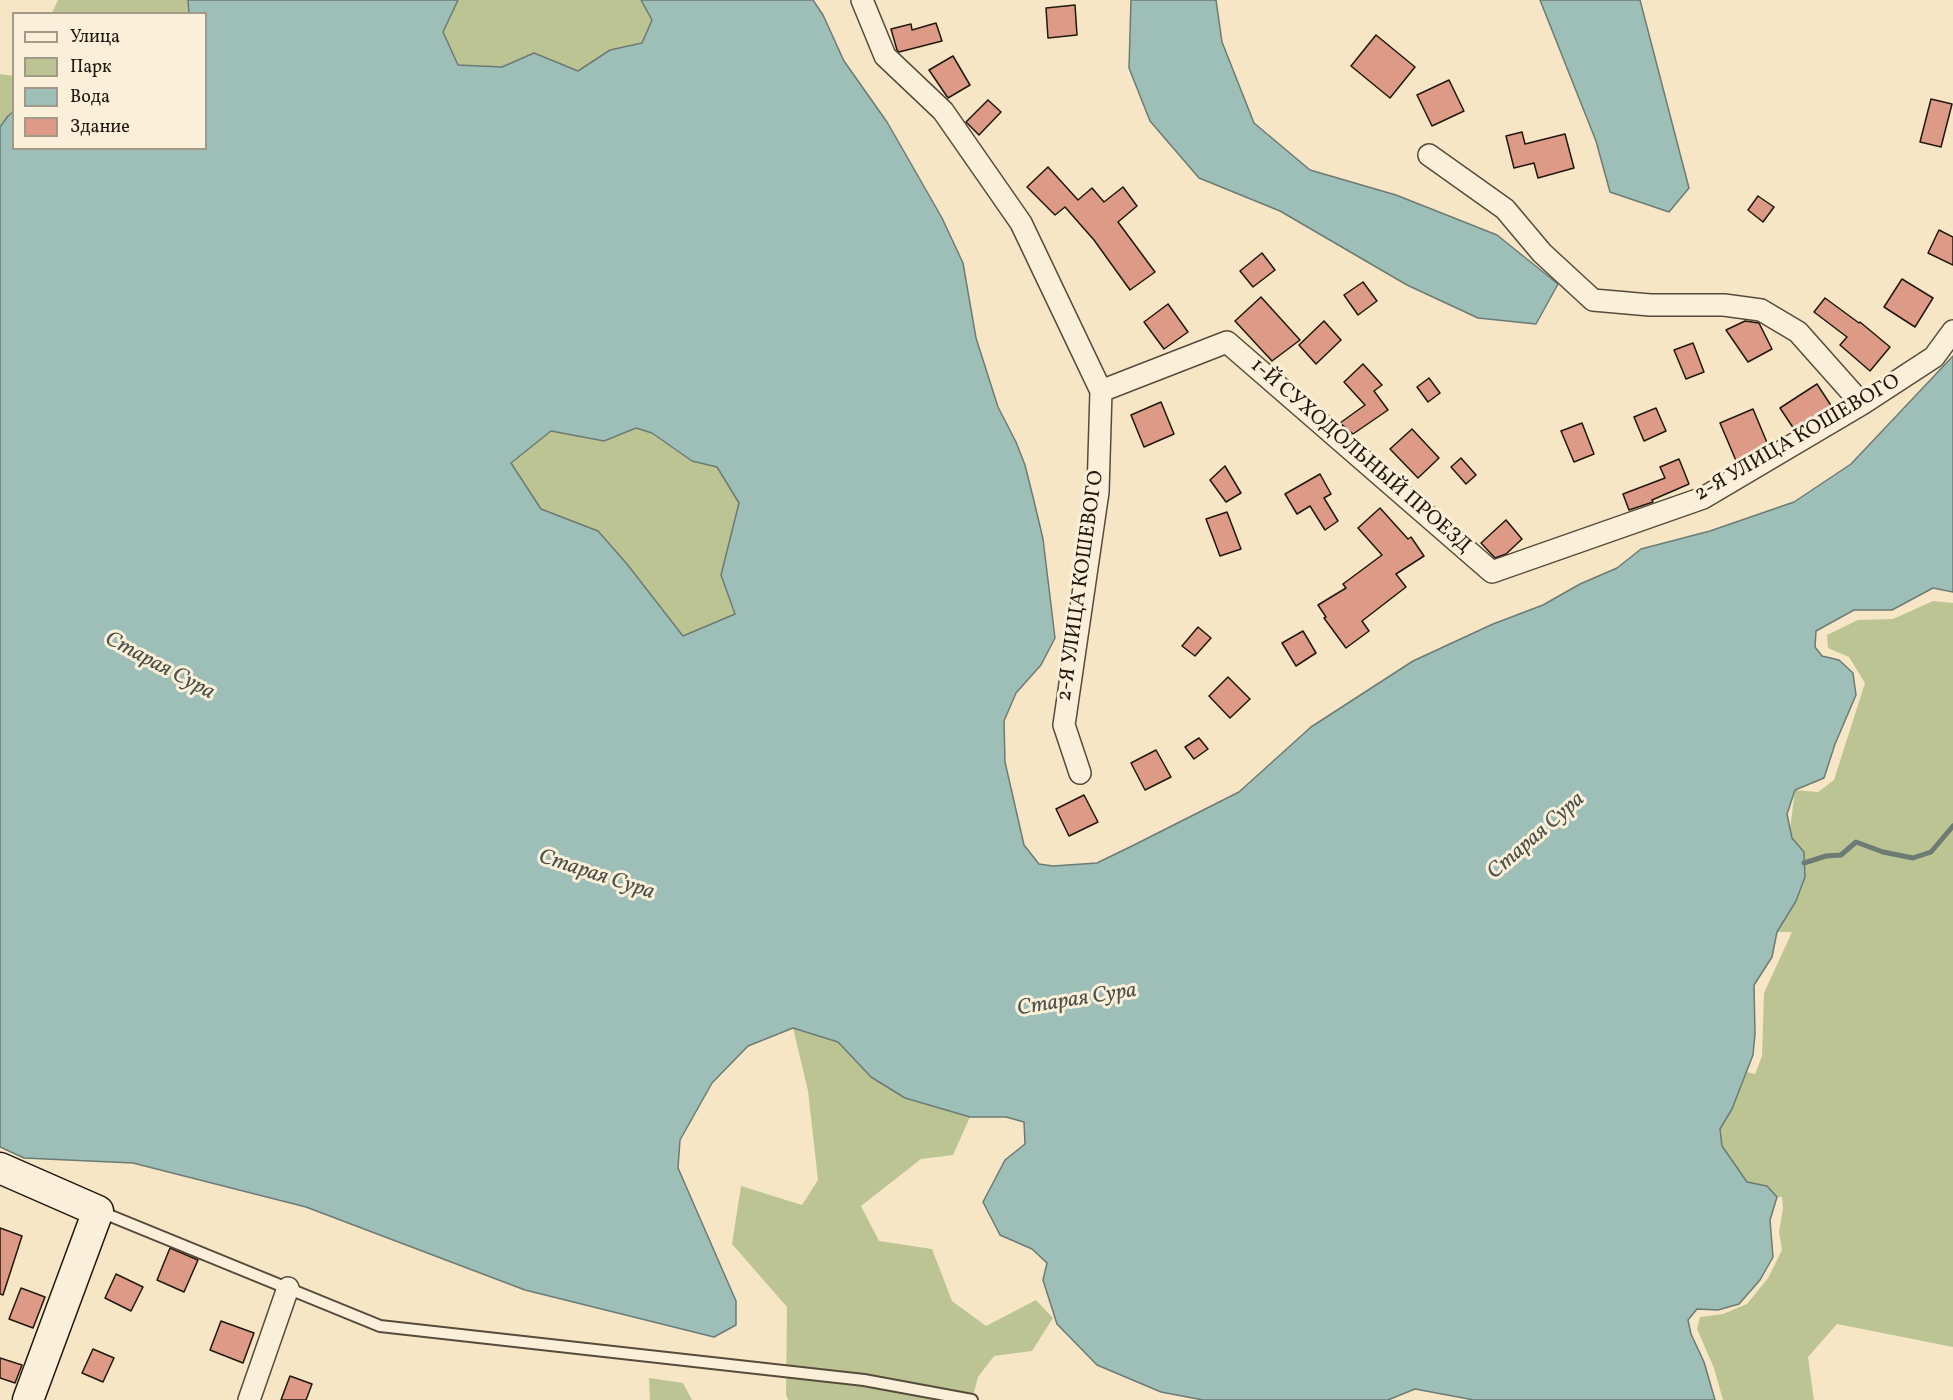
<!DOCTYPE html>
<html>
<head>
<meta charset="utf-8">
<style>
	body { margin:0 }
	#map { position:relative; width:1953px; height:1400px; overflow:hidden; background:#f7e6c5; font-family:Vollkorn,serif }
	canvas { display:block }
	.legend { position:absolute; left:12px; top:12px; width:195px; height:138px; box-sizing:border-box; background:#faefd9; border:2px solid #a39988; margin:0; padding:8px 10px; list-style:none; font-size:18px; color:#20170f }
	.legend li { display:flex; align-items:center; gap:12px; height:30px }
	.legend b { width:30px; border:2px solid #a39988 }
</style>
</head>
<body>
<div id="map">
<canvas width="1953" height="1400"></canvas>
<ul class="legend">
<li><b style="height:8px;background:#faefd9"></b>Улица</li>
<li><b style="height:16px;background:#bdc494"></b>Парк</li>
<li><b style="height:16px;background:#9ebeb8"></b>Вода</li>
<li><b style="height:16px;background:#dd9a87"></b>Здание</li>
</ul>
</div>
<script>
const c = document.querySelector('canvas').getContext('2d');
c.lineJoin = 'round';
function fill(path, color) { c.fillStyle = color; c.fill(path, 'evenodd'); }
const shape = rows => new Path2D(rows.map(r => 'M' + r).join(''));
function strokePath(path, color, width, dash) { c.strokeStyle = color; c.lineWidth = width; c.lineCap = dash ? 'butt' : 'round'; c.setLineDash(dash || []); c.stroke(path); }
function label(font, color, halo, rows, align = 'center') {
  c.font = font + ' Vollkorn,serif'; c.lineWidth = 6; c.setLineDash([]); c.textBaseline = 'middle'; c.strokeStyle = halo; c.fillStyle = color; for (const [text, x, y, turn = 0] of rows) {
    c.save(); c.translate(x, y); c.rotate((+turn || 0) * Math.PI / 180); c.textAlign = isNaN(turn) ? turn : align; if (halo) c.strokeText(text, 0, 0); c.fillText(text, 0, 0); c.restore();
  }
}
const green = shape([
	[58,0,188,0,189,13,52,13],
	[458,0,641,0,652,20,642,43,610,50,578,71,534,54,502,67,458,65,443,32],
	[0,74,14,76,13,112,8,116,0,127],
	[636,428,652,433,692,461,717,467,739,503,721,575,735,614,682,636,627,564,598,531,541,509,511,463,551,431,604,441],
	[1933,601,1953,603,1953,1347,1837,1324,1808,1357,1814,1400,1723,1400,1714,1368,1697,1329,1700,1317,1723,1314,1747,1304,1768,1278,1782,1250,1779,1232,1783,1208,1782,1197,1777,1197,1767,1186,1747,1183,1722,1146,1720,1129,1732,1109,1747,1072,1755,1074,1762,1056,1764,993,1792,932,1777,932,1795,790,1818,792,1834,780,1865,683,1849,657,1828,648,1827,635,1858,620,1893,619],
	[793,1028,838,1042,871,1077,905,1098,970,1117,953,1155,921,1159,861,1206,879,1241,932,1249,952,1301,986,1326,1036,1300,1053,1318,1032,1351,994,1356,978,1377,972,1400,788,1400,786,1395,787,1307,732,1244,741,1186,802,1205,818,1180,808,1091],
	[649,1378,683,1383,692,1400,650,1400]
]);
const water = shape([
	[188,0,458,0,443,32,458,65,502,67,534,53,578,71,610,50,642,43,652,20,641,0,813,0,823,15,844,61,887,122,918,176,942,218,963,263,976,338,998,407,1016,442,1025,465,1034,501,1043,539,1055,638,1041,665,1016,693,1004,721,1005,762,1024,845,1039,864,1053,866,1097,863,1134,845,1239,792,1311,727,1413,661,1493,624,1543,605,1580,584,1617,568,1641,549,1710,531,1794,502,1851,464,1953,356,1953,592,1933,588,1892,610,1854,610,1816,631,1815,647,1822,656,1839,660,1853,673,1856,695,1835,744,1824,778,1795,790,1787,814,1792,838,1804,852,1805,877,1796,901,1777,932,1772,957,1754,985,1755,1034,1753,1055,1732,1109,1720,1129,1722,1146,1747,1182,1767,1186,1777,1197,1770,1220,1773,1257,1760,1280,1739,1304,1718,1310,1697,1309,1688,1320,1691,1334,1704,1362,1715,1400,1474,1400,1415,1389,1388,1400,1203,1400,1161,1392,1097,1365,1057,1324,1043,1280,1047,1263,1032,1249,1000,1235,983,1202,1005,1160,1025,1144,1024,1122,1006,1117,970,1117,905,1098,871,1077,838,1042,793,1028,748,1046,712,1083,680,1140,678,1168,736,1301,736,1325,714,1337,525,1290,306,1207,133,1163,24,1158,0,1147,0,127,8,116,13,112,14,148,206,148,206,14,189,13,188,0],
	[636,428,652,433,692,461,717,467,739,503,721,575,735,614,683,636,627,564,598,531,541,509,511,463,551,431,604,441,636,428],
	[1131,0,1216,0,1222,42,1254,123,1310,170,1396,195,1497,235,1558,284,1536,324,1478,318,1407,285,1280,211,1199,178,1150,121,1129,68,1131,0],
	[1540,0,1640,0,1689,188,1669,212,1610,192,1596,141,1540,0]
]);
const stream = shape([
	[1804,863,1826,856,1841,855,1856,842,1883,852,1913,858,1931,852,1953,826]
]);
const building = shape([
	[1075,5,1077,35,1048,38,1046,8,1075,5],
	[936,23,942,41,899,52,897,50,891,29,911,24,912,30,936,23],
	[1376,35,1415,67,1390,98,1351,66,1376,35],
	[953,56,970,85,948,98,929,70,953,56],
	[1449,80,1464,111,1432,126,1417,95,1449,80],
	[1931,99,1952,104,1941,147,1920,142,1931,99],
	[988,100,1001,112,979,135,966,122,988,100],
	[1522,132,1525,144,1565,134,1574,168,1538,178,1534,163,1514,168,1506,136,1522,132],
	[1048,167,1078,200,1092,188,1104,202,1123,187,1137,206,1118,222,1155,272,1130,290,1094,240,1065,207,1055,215,1027,187,1048,167],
	[1758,196,1774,207,1763,222,1748,210,1758,196],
	[1939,230,1953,237,1953,265,1928,253,1939,230],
	[1262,253,1275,270,1253,287,1240,271,1262,253],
	[1902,279,1933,298,1915,327,1884,307,1902,279],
	[1363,282,1377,301,1358,315,1344,295,1363,282],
	[1261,297,1300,340,1272,361,1235,321,1261,297],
	[1825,298,1859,323,1860,322,1890,347,1870,371,1840,345,1847,337,1814,312,1825,298],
	[1168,304,1188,332,1164,349,1144,322,1168,304],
	[1324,321,1341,340,1316,364,1299,345,1324,321],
	[1745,321,1759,323,1772,349,1748,362,1726,330,1745,321],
	[1693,343,1704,372,1686,379,1674,350,1693,343],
	[1363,364,1382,385,1374,391,1388,410,1353,434,1340,423,1365,405,1344,382,1363,364],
	[1429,378,1440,393,1428,402,1417,387,1429,378],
	[1817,384,1832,407,1794,429,1780,408,1817,384],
	[1161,402,1174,434,1144,447,1131,415,1161,402],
	[1656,408,1666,431,1644,441,1634,417,1656,408],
	[1753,409,1768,445,1737,463,1720,423,1753,409],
	[1582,423,1594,454,1574,462,1561,431,1582,423],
	[1412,429,1439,458,1418,478,1390,449,1412,429],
	[1461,458,1476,475,1466,484,1451,467,1461,458],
	[1679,459,1689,484,1652,500,1653,502,1629,510,1623,494,1665,478,1660,467,1679,459],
	[1225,466,1241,493,1226,502,1210,480,1225,466],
	[1320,474,1331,494,1324,498,1338,521,1325,530,1310,506,1297,514,1285,494,1320,474],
	[1380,508,1408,539,1411,537,1424,556,1396,574,1406,587,1362,621,1369,631,1346,648,1324,618,1326,617,1318,605,1346,588,1343,584,1382,555,1358,528,1380,508],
	[1227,512,1241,549,1220,556,1206,519,1227,512],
	[1506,520,1522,539,1506,554,1495,558,1481,543,1506,520],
	[1198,627,1211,638,1195,656,1182,646,1198,627],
	[1303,631,1316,653,1296,666,1282,643,1303,631],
	[1228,677,1250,699,1230,718,1209,696,1228,677],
	[1199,738,1208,749,1194,759,1185,747,1199,738],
	[1156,750,1171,777,1145,790,1131,763,1156,750],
	[1084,795,1098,822,1069,836,1056,809,1084,795],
	[0,1228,22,1236,3,1295,0,1294,0,1228],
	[170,1248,198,1260,184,1292,157,1280,170,1248],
	[116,1274,143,1287,131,1311,105,1298,116,1274],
	[21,1288,45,1297,33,1328,9,1319,21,1288],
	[221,1321,254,1333,243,1363,210,1350,221,1321],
	[93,1349,114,1358,103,1382,82,1373,93,1349],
	[0,1358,22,1365,15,1383,0,1378,0,1358],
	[290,1376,312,1384,306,1400,281,1400,290,1376]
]);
const lane = shape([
	[101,1212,380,1326,864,1380,972,1400]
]);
const street = shape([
	[862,0,885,56,943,111,1021,223,1101,391,1098,492,1064,725,1080,773],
	[1429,155,1505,209,1542,253,1593,300,1650,305,1724,305,1761,310,1798,332,1862,404],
	[1101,391,1227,342,1492,572,1703,498,1862,404,1934,357,1953,331],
	[249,1400,288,1288]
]);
const secondary = shape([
	[0,1168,98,1211,28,1400]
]);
const streetNames = [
	["2-Я УЛИЦА КОШЕВОГО",1798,439,-30],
	["1-Й СУХОДОЛЬНЫЙ ПРОЕЗД",1360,457,41],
	["2-Я УЛИЦА КОШЕВОГО",1082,586,-82]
];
const waterNames = [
	["Старая Сура",159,667,28],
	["Старая Сура",1537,837,-41],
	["Старая Сура",596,876,18],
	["Старая Сура",1077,1001,-9]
];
fill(green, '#bdc494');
fill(water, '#9ebeb8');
strokePath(water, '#6c7b74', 1.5);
strokePath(stream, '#6c7b74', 5);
fill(building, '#dd9a87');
strokePath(building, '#20170f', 1.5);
strokePath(lane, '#564b3c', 14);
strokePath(street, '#564b3c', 24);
strokePath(secondary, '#20170f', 33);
strokePath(lane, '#faefd9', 10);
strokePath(street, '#faefd9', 21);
strokePath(secondary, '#faefd9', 30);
label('21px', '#20170f', '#faefd9', streetNames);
label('italic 22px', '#4c514a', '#faefd9', waterNames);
</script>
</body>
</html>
